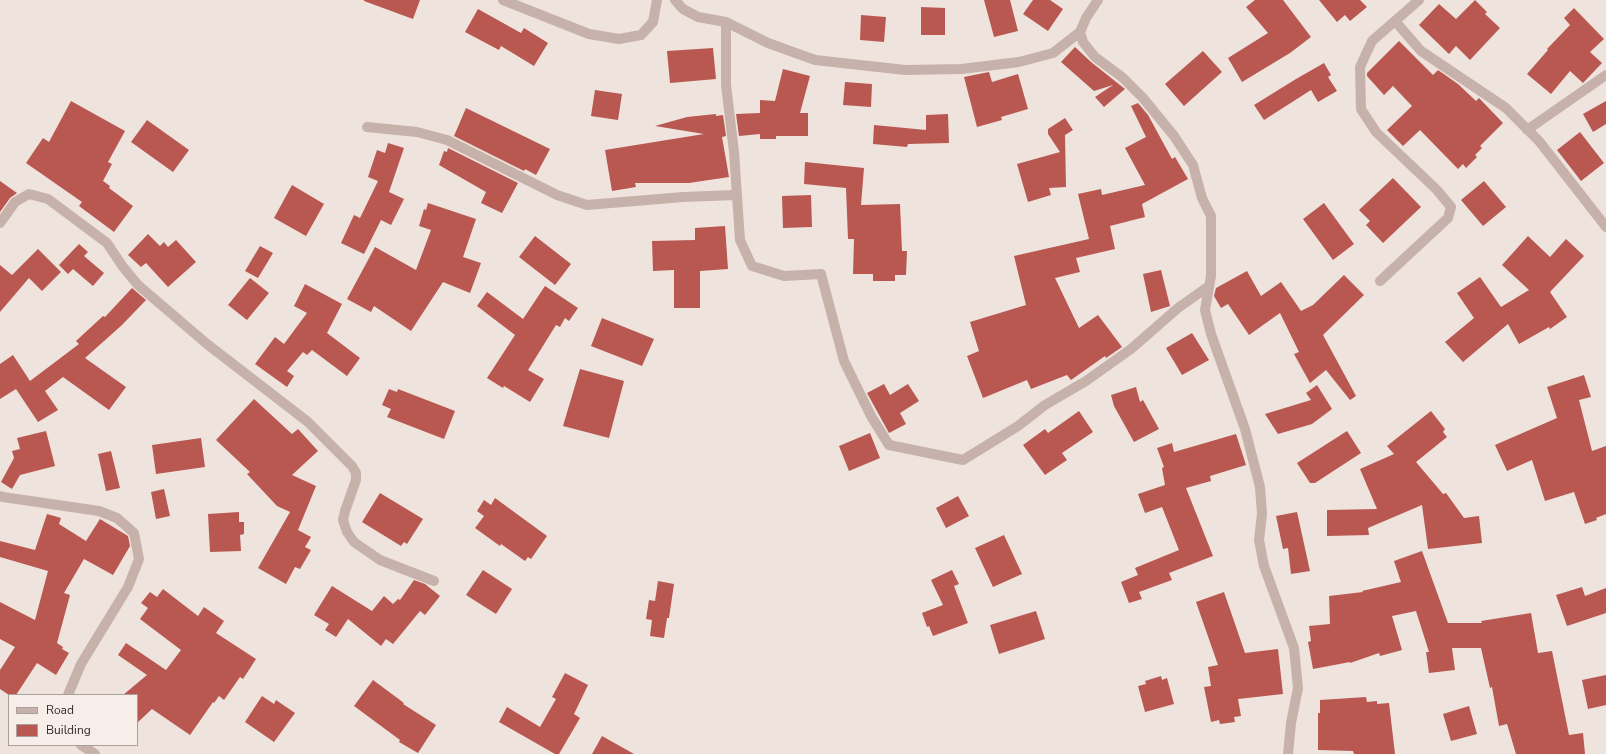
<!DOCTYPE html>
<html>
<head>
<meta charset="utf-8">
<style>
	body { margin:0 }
	#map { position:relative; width:1606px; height:754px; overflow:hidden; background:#efe3dd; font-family:"Nunito Sans",sans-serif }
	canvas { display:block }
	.legend { position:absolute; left:8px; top:694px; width:130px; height:52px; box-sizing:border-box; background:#f7eee9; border:1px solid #a9a09c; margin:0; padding:5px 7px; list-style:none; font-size:12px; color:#342a29 }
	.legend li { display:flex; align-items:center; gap:8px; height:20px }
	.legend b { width:20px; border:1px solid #a9a09c }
</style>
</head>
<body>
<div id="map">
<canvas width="1606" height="754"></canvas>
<ul class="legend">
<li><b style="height:5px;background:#c6b2aa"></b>Road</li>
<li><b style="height:11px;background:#b95751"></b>Building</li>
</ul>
</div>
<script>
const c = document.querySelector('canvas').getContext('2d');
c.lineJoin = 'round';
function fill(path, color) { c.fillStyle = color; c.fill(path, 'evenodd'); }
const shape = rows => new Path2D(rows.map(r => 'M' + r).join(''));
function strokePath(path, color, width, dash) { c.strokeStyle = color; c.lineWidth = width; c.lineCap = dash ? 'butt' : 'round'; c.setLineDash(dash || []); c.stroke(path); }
const building = shape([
	[364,0,420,0,413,19,364,1],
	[984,0,1010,0,1018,31,994,37],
	[1033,0,1050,0,1063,9,1048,31,1023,14],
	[1255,0,1283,0,1311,37,1290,53,1242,82,1228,58,1268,33,1246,7],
	[1319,0,1360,0,1367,7,1350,21,1345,15,1337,22],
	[1475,0,1487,12,1485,14,1500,28,1470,60,1456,46,1449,54,1419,25,1439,4,1456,19],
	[921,7,945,8,945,35,921,35],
	[1574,8,1604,39,1590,52,1602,63,1583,83,1570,71,1551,94,1527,74,1548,50,1547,49,1570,25,1564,18],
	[478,9,521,33,524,28,548,43,534,66,501,46,499,50,465,32],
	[861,15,886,17,884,42,860,40],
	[1399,41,1433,75,1438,70,1458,84,1476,101,1479,98,1503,123,1480,146,1482,148,1475,155,1477,157,1466,168,1463,164,1458,169,1420,130,1403,146,1387,130,1412,106,1393,86,1384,95,1367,76,1367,73],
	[1075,47,1091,62,1125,89,1104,107,1095,97,1113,85,1094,91,1061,62],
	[713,48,716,79,670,83,667,51],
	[1203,51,1222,72,1184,106,1165,84],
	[1324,63,1331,75,1328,77,1337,91,1318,102,1311,90,1264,120,1254,105,1296,79],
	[783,69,810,76,800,113,808,113,808,136,776,136,776,139,760,139,760,134,739,136,736,114,760,113,760,100,775,101],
	[989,72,992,82,1018,74,1028,109,1001,117,1002,120,977,127,964,77],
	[845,82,872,84,871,107,843,105],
	[595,90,622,94,618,120,591,116],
	[71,101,125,131,108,162,112,164,103,181,110,186,109,188,133,206,114,232,79,206,82,202,26,163,43,138,49,142],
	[1606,101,1606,124,1593,132,1583,114],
	[1138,103,1148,115,1172,159,1175,157,1188,179,1142,204,1145,217,1110,226,1115,249,1076,258,1080,272,1055,278,1079,328,1098,315,1122,347,1106,358,1105,356,1071,380,1067,375,1031,389,1027,380,983,398,967,356,979,351,970,322,1026,305,1014,256,1089,239,1078,194,1101,189,1102,195,1145,185,1125,148,1146,137,1131,106],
	[466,108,550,149,536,175,525,169,524,171,454,136],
	[716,114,716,116,723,115,726,136,722,137,729,177,689,183,635,183,636,187,612,191,605,150,704,134,655,126,687,117],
	[948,114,949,143,908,144,907,147,873,144,874,125,926,130,926,115],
	[1065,118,1073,130,1065,135,1066,187,1049,188,1051,195,1028,202,1017,164,1060,152,1048,134,1048,129],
	[147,120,189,150,173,172,131,142],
	[1580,132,1604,163,1581,181,1557,150],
	[388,143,404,148,389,192,404,199,391,225,381,220,364,254,341,243,354,215,360,218,378,181,368,177,377,150,385,153],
	[448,148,518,183,502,213,481,203,486,192,439,165,444,151,447,152],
	[805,162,864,168,861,205,900,204,902,251,907,251,906,275,895,275,895,281,873,281,873,274,853,274,854,239,848,239,846,188,804,184],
	[1393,178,1421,207,1383,243,1366,225,1370,221,1359,210],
	[0,181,17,193,10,198,0,212],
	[1484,181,1506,207,1483,226,1461,200],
	[292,185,324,204,306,236,274,218],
	[811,195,812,227,783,228,782,196],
	[428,203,476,219,463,257,481,263,470,293,443,282,411,331,374,306,371,312,347,299,375,247,416,270,431,230,419,226,424,209,426,210],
	[1324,203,1354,244,1333,260,1303,219],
	[725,226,728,269,700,271,700,308,674,308,674,270,653,271,652,241,695,240,695,228],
	[148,234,160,246,164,242,168,247,176,240,196,262,168,287,146,263,141,267,128,255],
	[535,236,571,264,555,285,519,257],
	[1528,236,1550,257,1566,239,1584,256,1550,292,1567,317,1550,329,1549,327,1519,344,1508,324,1463,362,1445,342,1474,318,1457,293,1480,277,1501,307,1529,290,1502,265],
	[79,244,88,252,84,256,104,273,93,286,73,269,68,274,59,265],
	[260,246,273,253,258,278,245,271],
	[38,249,61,272,42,291,29,278,0,312,0,265,12,275],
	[1161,270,1170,306,1151,312,1143,274],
	[1247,271,1261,296,1281,282,1301,311,1313,305,1344,275,1364,295,1323,335,1356,396,1350,400,1326,370,1310,383,1294,354,1299,352,1280,313,1249,335,1228,304,1221,308,1214,296,1216,288],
	[250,278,269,293,247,320,228,305],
	[305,284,342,304,327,333,360,358,347,376,312,350,307,355,303,352,287,371,294,376,287,387,255,364,275,337,284,344,307,313,294,306],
	[545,286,578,308,569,321,565,318,560,327,556,325,528,370,544,379,530,402,504,386,503,388,487,378,515,335,477,306,487,292,523,319],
	[132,288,146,300,122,325,85,358,126,387,109,410,63,377,45,391,58,410,38,422,16,389,0,399,0,364,13,355,30,381,79,344,76,341,103,316,105,317],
	[602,318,654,339,642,366,591,346],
	[1192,333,1209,360,1182,375,1166,348],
	[580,369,624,381,609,438,563,426],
	[1584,375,1591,397,1579,400,1592,451,1606,446,1606,514,1596,518,1597,520,1585,524,1574,492,1545,501,1532,460,1507,471,1495,445,1557,418,1547,387],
	[884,384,890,395,908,384,919,401,900,413,906,424,889,433,867,393],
	[1317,385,1332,409,1312,424,1278,434,1265,414,1311,400,1306,393],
	[1136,387,1140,402,1143,400,1159,429,1134,442,1114,406,1111,395],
	[389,389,397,392,398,389,455,411,444,439,387,417,391,409,382,405],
	[254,399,292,434,298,429,318,451,292,475,316,486,298,530,311,537,305,547,311,550,300,569,295,567,286,584,258,568,290,512,277,506,247,474,250,472,216,440],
	[1079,411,1093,432,1062,453,1067,460,1045,475,1023,445,1045,429,1048,433],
	[1431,411,1445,429,1443,432,1447,437,1416,462,1443,494,1446,493,1464,518,1479,516,1482,543,1428,549,1422,505,1368,528,1369,535,1327,536,1327,510,1377,509,1360,469,1394,454,1387,446],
	[46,431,55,466,20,475,12,489,1,482,14,458,12,451,20,449,17,438],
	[1347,431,1361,453,1315,483,1310,483,1297,463],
	[870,433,880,458,849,471,839,446],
	[1236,434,1246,465,1210,476,1211,481,1186,488,1213,556,1169,573,1172,580,1139,592,1142,599,1129,603,1121,582,1138,575,1135,568,1179,550,1162,507,1145,513,1138,494,1165,485,1162,468,1164,467,1157,448,1172,443,1174,452],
	[201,438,205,467,156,474,152,445],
	[111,451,120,488,106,491,98,454],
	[164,489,170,516,156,519,151,492],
	[380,493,423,519,407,544,404,542,401,546,362,522],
	[958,496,969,516,946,528,936,508],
	[495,498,547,536,531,559,528,557,525,561,501,544,500,546,475,528,484,516,477,511,484,500,491,505],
	[239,512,239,522,244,522,244,534,240,535,241,551,210,552,208,514],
	[1297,512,1310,571,1291,574,1288,548,1283,549,1276,516],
	[47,514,61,518,59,524,86,541,100,519,128,536,130,546,113,575,84,559,64,593,70,595,57,643,63,647,62,649,69,653,56,675,37,663,16,695,9,695,0,689,0,670,15,647,0,639,0,602,35,620,48,571,0,557,0,541,35,550],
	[1004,535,1022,574,993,587,975,548],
	[1422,551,1448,623,1482,623,1481,621,1531,613,1538,653,1552,651,1569,735,1583,733,1585,754,1516,754,1507,724,1499,726,1492,687,1490,688,1481,648,1452,648,1455,670,1429,673,1426,652,1429,652,1416,611,1392,616,1402,650,1380,656,1379,653,1350,663,1350,662,1313,669,1308,642,1311,641,1309,626,1330,624,1329,596,1363,592,1362,591,1401,582,1394,561],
	[483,570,512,589,496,614,466,595],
	[952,570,959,584,954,586,968,623,933,636,929,626,927,627,922,613,943,605,931,580],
	[414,580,425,584,440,596,425,615,420,611,393,644,386,639,381,646,348,619,336,637,325,630,329,624,314,615,332,586,372,611,384,596,393,604,398,599,400,600],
	[658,581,674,584,669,618,667,618,664,638,650,636,652,620,646,619,649,600,655,601],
	[1582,587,1585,596,1606,588,1606,613,1567,626,1556,595],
	[163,589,198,616,204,607,224,621,216,633,256,659,243,679,240,677,224,700,219,696,214,703,213,702,190,735,152,709,137,723,137,695,123,695,147,675,118,655,126,643,166,670,181,650,140,619,148,608,141,603,150,592,157,597],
	[1224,592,1245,653,1278,649,1283,694,1238,699,1241,716,1234,717,1235,722,1220,724,1219,720,1211,722,1204,687,1211,686,1208,667,1218,665,1196,602],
	[1036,611,1045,639,999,654,990,625],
	[565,673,588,685,574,714,580,718,559,754,555,754,499,722,507,707,540,727,556,699,552,697],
	[1606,675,1606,705,1588,709,1582,680],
	[1161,676,1162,680,1167,678,1174,704,1145,712,1138,686,1146,684,1145,681],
	[373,680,404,703,403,704,436,725,418,753,399,742,400,740,354,706],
	[262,696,274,704,276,700,295,713,274,742,245,722],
	[1366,697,1367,702,1377,701,1377,704,1389,703,1395,754,1354,754,1353,751,1318,750,1318,713,1320,713,1320,700],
	[1469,706,1477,734,1451,741,1443,714],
	[602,736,634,754,592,754]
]);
const minor = shape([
	[503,0,589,34,619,39,641,35,653,22,657,0],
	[675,0,683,9,698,17,726,22,768,43,815,60,905,70,961,69,1019,62,1053,53,1080,32,1086,18,1098,0],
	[1395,21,1421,51,1506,108,1539,141,1606,227],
	[726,22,726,85,734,152,740,240,752,266,784,276,821,274,844,361,871,416,889,445,963,460,1018,426,1045,405,1086,381,1131,349,1178,308,1209,286],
	[1080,32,1083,42,1095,57,1122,77,1143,98,1174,136,1193,165,1202,198,1211,216,1211,276,1205,310,1211,334,1245,429,1260,487,1262,514,1259,540,1264,566,1294,648,1298,688,1291,723,1288,754],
	[367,127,417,132,447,140,557,195,587,205,683,197,736,195],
	[1527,130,1606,75],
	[0,223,15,202,29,194,48,199,107,243,123,267,138,285,207,344,308,422,352,466,356,473,356,480,345,511,343,520,347,532,354,542,380,560,434,581],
	[1380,281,1448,218,1451,207,1437,190,1376,132,1361,109,1360,67,1372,41,1419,0],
	[0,496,3,497,99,511,117,518,134,533,139,559,128,587,81,664,68,695],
	[81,745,95,754]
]);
fill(building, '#b95751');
strokePath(minor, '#c6b2aa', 10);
</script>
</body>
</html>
